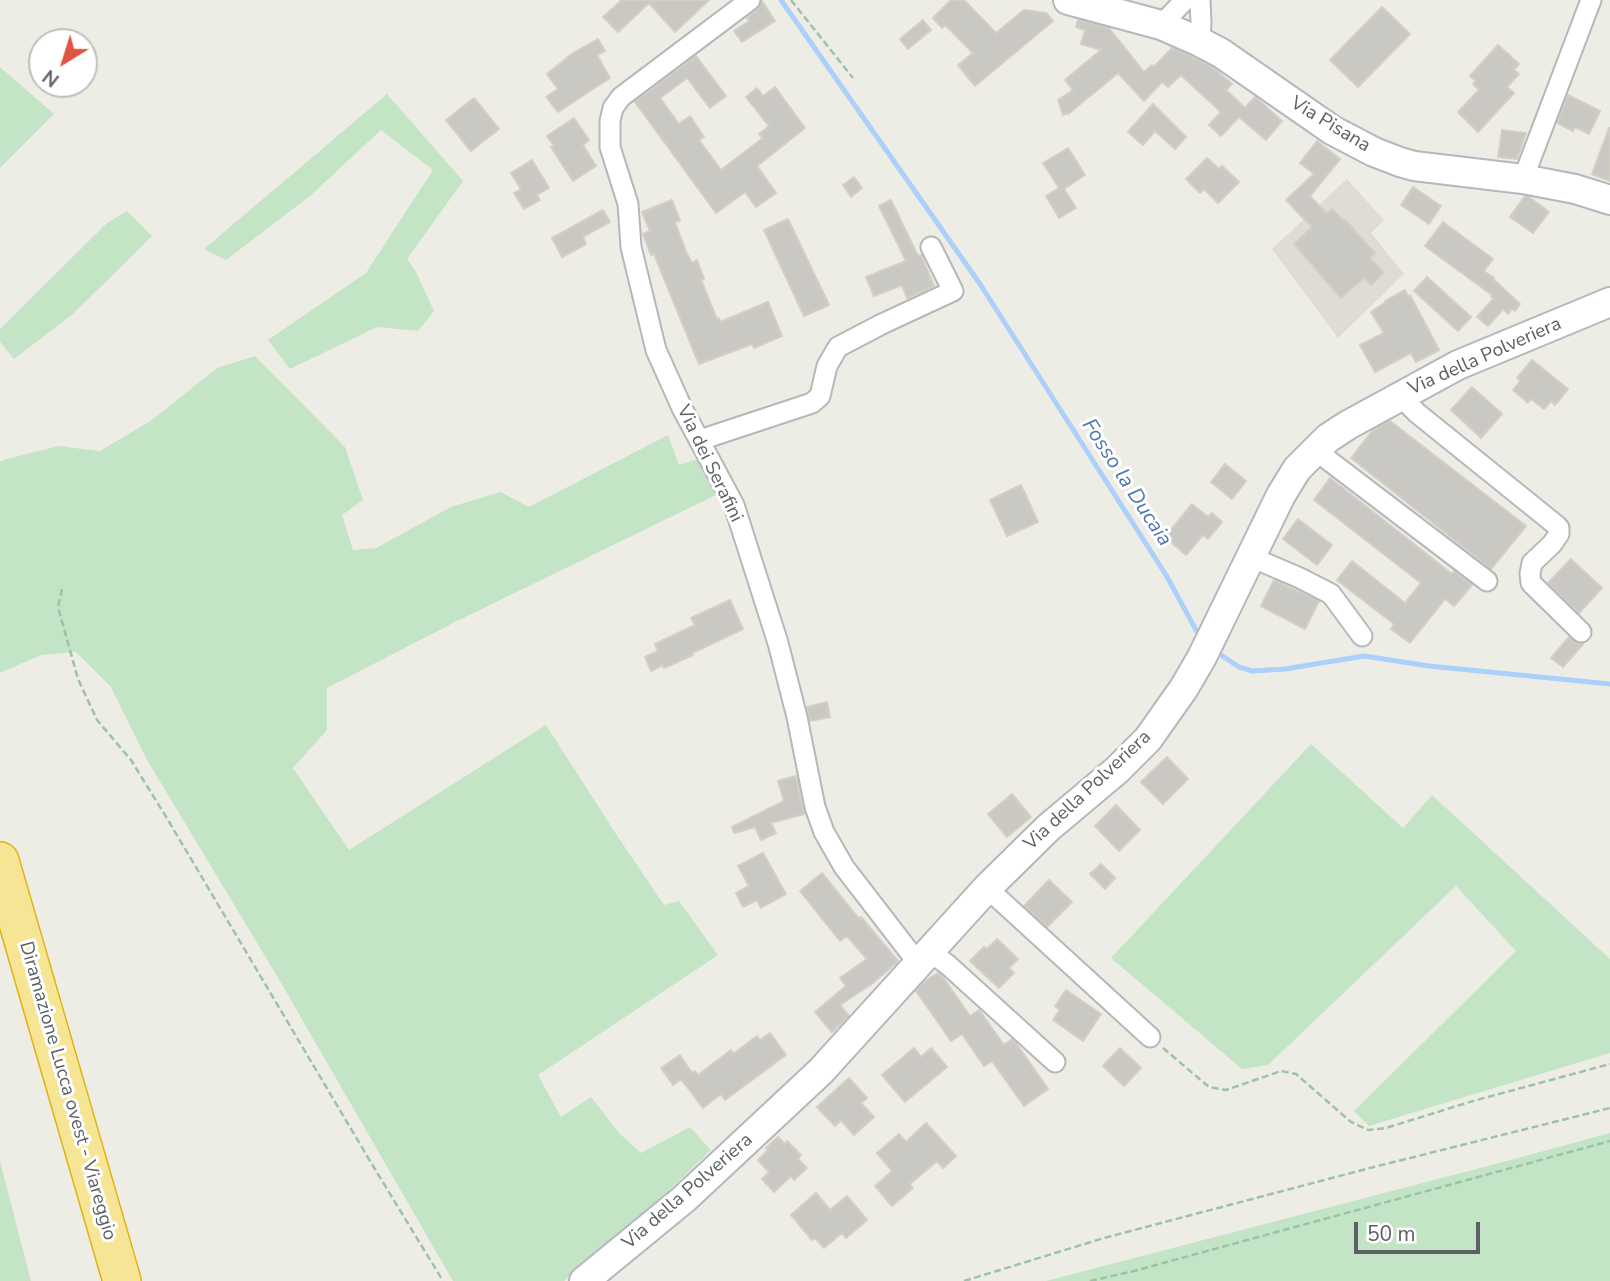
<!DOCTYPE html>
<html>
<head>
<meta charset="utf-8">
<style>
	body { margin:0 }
	#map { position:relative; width:1610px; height:1281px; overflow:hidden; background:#eeede5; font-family:"Nunito Sans",sans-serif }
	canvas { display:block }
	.north { position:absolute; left:28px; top:28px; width:70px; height:70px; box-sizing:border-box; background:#fff; border:2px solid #bebfc1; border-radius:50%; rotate:218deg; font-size:19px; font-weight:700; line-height:28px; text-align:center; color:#5d6065 }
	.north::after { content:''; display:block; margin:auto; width:24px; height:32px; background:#dd563d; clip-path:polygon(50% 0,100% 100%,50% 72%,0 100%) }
	.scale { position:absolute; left:1354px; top:1222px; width:126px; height:32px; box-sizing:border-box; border:4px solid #5d6065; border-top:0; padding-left:9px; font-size:21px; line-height:24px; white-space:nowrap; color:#5d6065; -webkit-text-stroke:5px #fff; paint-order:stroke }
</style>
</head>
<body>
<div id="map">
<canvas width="1610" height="1281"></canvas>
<div class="north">N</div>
<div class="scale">50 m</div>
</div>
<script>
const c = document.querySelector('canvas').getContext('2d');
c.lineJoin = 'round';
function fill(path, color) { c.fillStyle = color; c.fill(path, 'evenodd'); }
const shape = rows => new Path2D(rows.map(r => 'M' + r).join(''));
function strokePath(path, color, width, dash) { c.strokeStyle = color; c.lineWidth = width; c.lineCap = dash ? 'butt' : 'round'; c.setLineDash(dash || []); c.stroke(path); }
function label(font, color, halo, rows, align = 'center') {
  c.font = font + ' "Nunito Sans",sans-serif'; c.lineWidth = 6; c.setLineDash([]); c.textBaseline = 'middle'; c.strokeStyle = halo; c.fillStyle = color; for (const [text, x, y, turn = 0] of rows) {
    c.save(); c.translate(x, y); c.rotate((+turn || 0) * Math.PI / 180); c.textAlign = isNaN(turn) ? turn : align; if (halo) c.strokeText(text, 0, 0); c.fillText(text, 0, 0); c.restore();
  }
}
const education = shape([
	[1347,179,1384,220,1371,233,1404,274,1338,338,1272,249]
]);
const green = shape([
	[0,67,54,114,0,168],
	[387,94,463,181,407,259,416,272,434,311,418,331,377,327,290,369,268,340,366,273,433,170,381,130,310,196,226,260,204,249],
	[127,211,152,236,73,314,14,359,0,342,0,329,107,223],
	[255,356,345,447,363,500,342,515,353,550,376,548,451,507,500,492,529,507,668,435,679,465,704,457,722,492,455,622,327,688,327,730,293,768,349,850,546,725,616,834,664,905,679,901,718,955,538,1075,561,1117,591,1097,620,1134,641,1153,690,1127,711,1150,630,1228,564,1281,453,1281,277,976,147,760,111,687,76,652,41,655,0,673,0,462,3,460,58,446,100,451,152,420,217,368],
	[1311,744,1403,828,1432,795,1610,959,1610,1053,1369,1126,1354,1111,1516,951,1456,886,1268,1065,1242,1069,1111,958],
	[1610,1133,1610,1281,1046,1281,1503,1162],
	[0,1161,31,1281,0,1281]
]);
const stream = shape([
	[781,0,980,284,1166,575,1196,630,1201,636],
	[1215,651,1239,667,1252,671,1285,669,1364,656,1429,666,1610,684]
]);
const building = shape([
	[622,0,709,0,675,32,649,3,618,32,603,17,622,0],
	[951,0,964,0,996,33,1024,10,1046,13,1053,21,975,86,958,65,973,53,945,25,942,28,933,18,951,0],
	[762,1,775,21,742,42,734,31,749,21,747,18,758,9,762,1],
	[1382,7,1410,34,1358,87,1330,60,1382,7],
	[923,20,931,30,908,49,900,39,923,20],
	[1078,20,1109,28,1144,72,1152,65,1154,67,1172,48,1193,57,1212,67,1232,84,1226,90,1245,108,1255,97,1282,121,1266,140,1239,117,1221,136,1209,125,1221,112,1181,75,1168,87,1162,82,1144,101,1118,73,1068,114,1067,113,1063,115,1058,100,1073,90,1065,80,1101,50,1081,44,1085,30,1076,27,1078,20],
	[598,39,605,51,597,55,610,78,558,112,546,97,558,89,547,74,573,53,598,39],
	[1498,45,1519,64,1514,70,1519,74,1507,87,1514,93,1478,132,1458,112,1479,90,1473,84,1476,81,1470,76,1498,45],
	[696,56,726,96,710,108,687,78,660,98,679,124,690,116,704,137,699,140,721,170,763,138,759,134,769,126,746,97,757,88,763,96,775,87,805,128,757,166,776,193,756,207,745,192,716,213,635,102,696,56],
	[1568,95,1600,111,1589,134,1575,127,1573,131,1557,123,1568,95],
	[474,98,499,129,471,151,446,120,474,98],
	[1153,104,1186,137,1175,149,1155,131,1143,145,1128,132,1153,104],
	[574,118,589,140,583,145,596,166,573,181,551,147,554,146,547,136,574,118],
	[1609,128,1610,128,1610,181,1592,174,1609,128],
	[1502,130,1526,133,1517,159,1498,157,1502,130],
	[1317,141,1340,159,1310,196,1327,214,1332,209,1344,221,1345,220,1375,253,1370,258,1384,273,1371,285,1364,278,1341,298,1294,244,1312,227,1286,200,1314,174,1300,163,1317,141],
	[1068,148,1085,175,1064,189,1076,208,1059,218,1046,196,1059,188,1043,163,1068,148],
	[1207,158,1219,169,1222,166,1239,182,1218,203,1204,189,1200,193,1186,179,1207,158],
	[532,160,549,188,537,195,540,200,524,209,514,193,521,189,511,173,532,160],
	[854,177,862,188,851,197,843,185,854,177],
	[1413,187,1441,206,1429,224,1401,205,1413,187],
	[1525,196,1529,197,1549,212,1533,233,1510,217,1525,196],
	[672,200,680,221,675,222,687,254,692,263,697,260,704,279,701,280,717,319,719,318,720,322,768,302,782,336,754,348,752,344,699,364,654,254,651,255,643,234,650,231,642,212,672,200],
	[891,200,918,256,921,255,934,286,907,298,902,285,874,296,866,277,906,261,879,206,891,200],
	[603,210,610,222,583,237,586,244,562,257,552,238,603,210],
	[788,219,829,305,804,316,764,230,788,219],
	[1443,222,1493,259,1484,271,1494,278,1493,279,1520,304,1515,311,1512,309,1508,314,1503,309,1488,326,1477,317,1493,299,1491,296,1492,295,1425,246,1443,222],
	[1427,277,1471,317,1458,331,1414,291,1427,277],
	[1405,290,1408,297,1410,295,1439,350,1416,362,1411,353,1375,372,1360,345,1384,333,1371,312,1386,302,1385,301,1405,290],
	[1532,360,1568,389,1555,405,1551,401,1544,409,1531,399,1528,403,1513,390,1520,381,1517,378,1532,360],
	[1472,387,1502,414,1481,438,1451,410,1472,387],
	[1390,421,1526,526,1491,569,1351,458,1373,430,1390,421],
	[1225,464,1246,481,1232,499,1211,482,1225,464],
	[1330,478,1452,574,1454,571,1472,585,1454,606,1445,599,1410,643,1391,629,1394,624,1337,580,1352,561,1405,603,1421,583,1314,500,1330,478],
	[1021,485,1038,522,1007,536,990,500,1021,485],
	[1192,504,1208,517,1212,513,1222,522,1208,539,1203,535,1186,555,1165,537,1192,504],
	[1298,519,1332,545,1317,565,1283,539,1298,519],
	[1571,559,1602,588,1579,613,1548,583,1571,559],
	[1274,580,1319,601,1305,629,1261,606,1274,580],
	[730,600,743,629,692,653,693,655,664,668,663,665,651,671,645,657,658,651,655,644,695,625,691,618,730,600],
	[1569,637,1577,644,1583,644,1563,667,1551,658,1569,637],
	[827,702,830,717,810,721,807,707,827,702],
	[1167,757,1188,779,1163,804,1141,782,1167,757],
	[796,776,804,814,771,823,776,833,761,840,755,827,734,833,732,827,784,801,778,781,796,776],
	[1012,794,1031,817,1007,837,988,814,1012,794],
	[1116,805,1140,830,1119,851,1095,826,1116,805],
	[763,853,786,894,761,908,757,900,743,907,736,893,749,886,738,866,763,853],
	[1101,864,1115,878,1105,889,1090,874,1101,864],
	[822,873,859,919,861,917,898,961,873,983,840,1005,849,1016,832,1032,815,1012,846,986,840,978,867,959,847,936,840,941,800,891,822,873],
	[1049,880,1072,902,1047,927,1024,906,1049,880],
	[997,939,1018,959,1009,968,1014,973,999,988,970,961,984,947,987,949,997,939],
	[938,973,942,976,970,1016,979,1010,1004,1045,1012,1039,1016,1043,1048,1089,1024,1106,992,1061,984,1066,962,1034,951,1041,916,991,925,981,938,973],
	[1066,990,1101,1014,1083,1041,1053,1020,1060,1010,1055,1006,1066,990],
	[770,1033,786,1055,725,1100,721,1094,703,1108,681,1079,673,1085,661,1068,680,1055,692,1073,695,1071,698,1075,731,1050,733,1054,757,1036,760,1040,770,1033],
	[914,1048,921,1057,931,1048,947,1067,905,1102,882,1075,914,1048],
	[1120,1048,1141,1068,1124,1086,1103,1066,1120,1048],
	[849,1078,867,1098,861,1103,874,1117,854,1135,841,1120,835,1126,817,1107,849,1078],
	[926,1123,956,1156,943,1168,937,1161,910,1184,913,1188,892,1206,875,1186,892,1171,877,1153,899,1134,906,1142,926,1123],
	[778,1137,785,1144,787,1141,801,1155,798,1159,807,1168,794,1180,791,1176,774,1192,762,1179,769,1172,758,1160,768,1150,766,1148,778,1137],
	[816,1193,830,1210,847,1196,867,1220,846,1238,842,1233,824,1248,815,1238,812,1240,791,1215,816,1193]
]);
const path = shape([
	[791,0,853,78],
	[62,589,58,607,78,679,97,720,131,760,165,815,370,1161,443,1281],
	[1163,1048,1209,1087,1226,1090,1281,1071,1296,1074,1351,1122,1368,1130,1386,1128,1473,1101,1610,1064],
	[964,1281,1104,1238,1370,1168,1610,1108],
	[1090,1281,1134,1271,1610,1141]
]);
const street = shape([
	[750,0,621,97,613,108,610,121,610,147,628,204,631,247,656,350,682,408,734,505,778,643,797,717,815,807,824,832,844,867,918,963],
	[1161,25,1185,0],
	[1200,42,1201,22,1200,0],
	[1523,179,1591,0],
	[1400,396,1417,413,1556,525,1559,528,1559,534,1552,544,1532,563,1530,574,1531,583,1581,632],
	[700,440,812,403,820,396,827,366,838,347,882,324,953,291,931,247],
	[1315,450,1487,581],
	[1251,557,1300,578,1331,594,1362,636],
	[987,888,1150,1037],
	[929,951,948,965,1055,1062]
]);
const secondary = shape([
	[1068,0,1161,25,1200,42,1221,53,1332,130,1374,152,1400,162,1414,166,1523,179,1575,189,1610,200],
	[584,1281,684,1199,821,1071,987,888,1048,828,1117,770,1148,739,1184,688,1202,657,1281,495,1297,469,1328,438,1348,425,1458,365,1610,302]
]);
const highway = shape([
	[0,861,122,1281]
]);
const streetNames = [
	["Via Pisana",1330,125,31],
	["Via della Polveriera",1485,357,-24],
	["Via dei Serafini",709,464,64],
	["Via della Polveriera",1088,791,-43],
	["Diramazione Lucca ovest - Viareggio",67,1091,74],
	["Via della Polveriera",688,1192,-41]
];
const waterNames = [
	["Fosso la Ducaia",1126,483,57]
];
fill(education, '#dedcd4');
fill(green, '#c4e4c6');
strokePath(stream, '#abd0f9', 5);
fill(building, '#cac8c2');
strokePath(building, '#d3cfc4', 2);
strokePath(street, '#b6b7bb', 23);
strokePath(secondary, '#b4b7bc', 32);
strokePath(highway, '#e3b211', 40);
strokePath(path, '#9cc2aa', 2.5, [7, 3.5]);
strokePath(street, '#fff', 19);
strokePath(secondary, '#fff', 28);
strokePath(highway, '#f5e595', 37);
label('19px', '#5d6065', '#fff', streetNames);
label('italic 21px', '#4c76b2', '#fff', waterNames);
</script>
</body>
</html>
